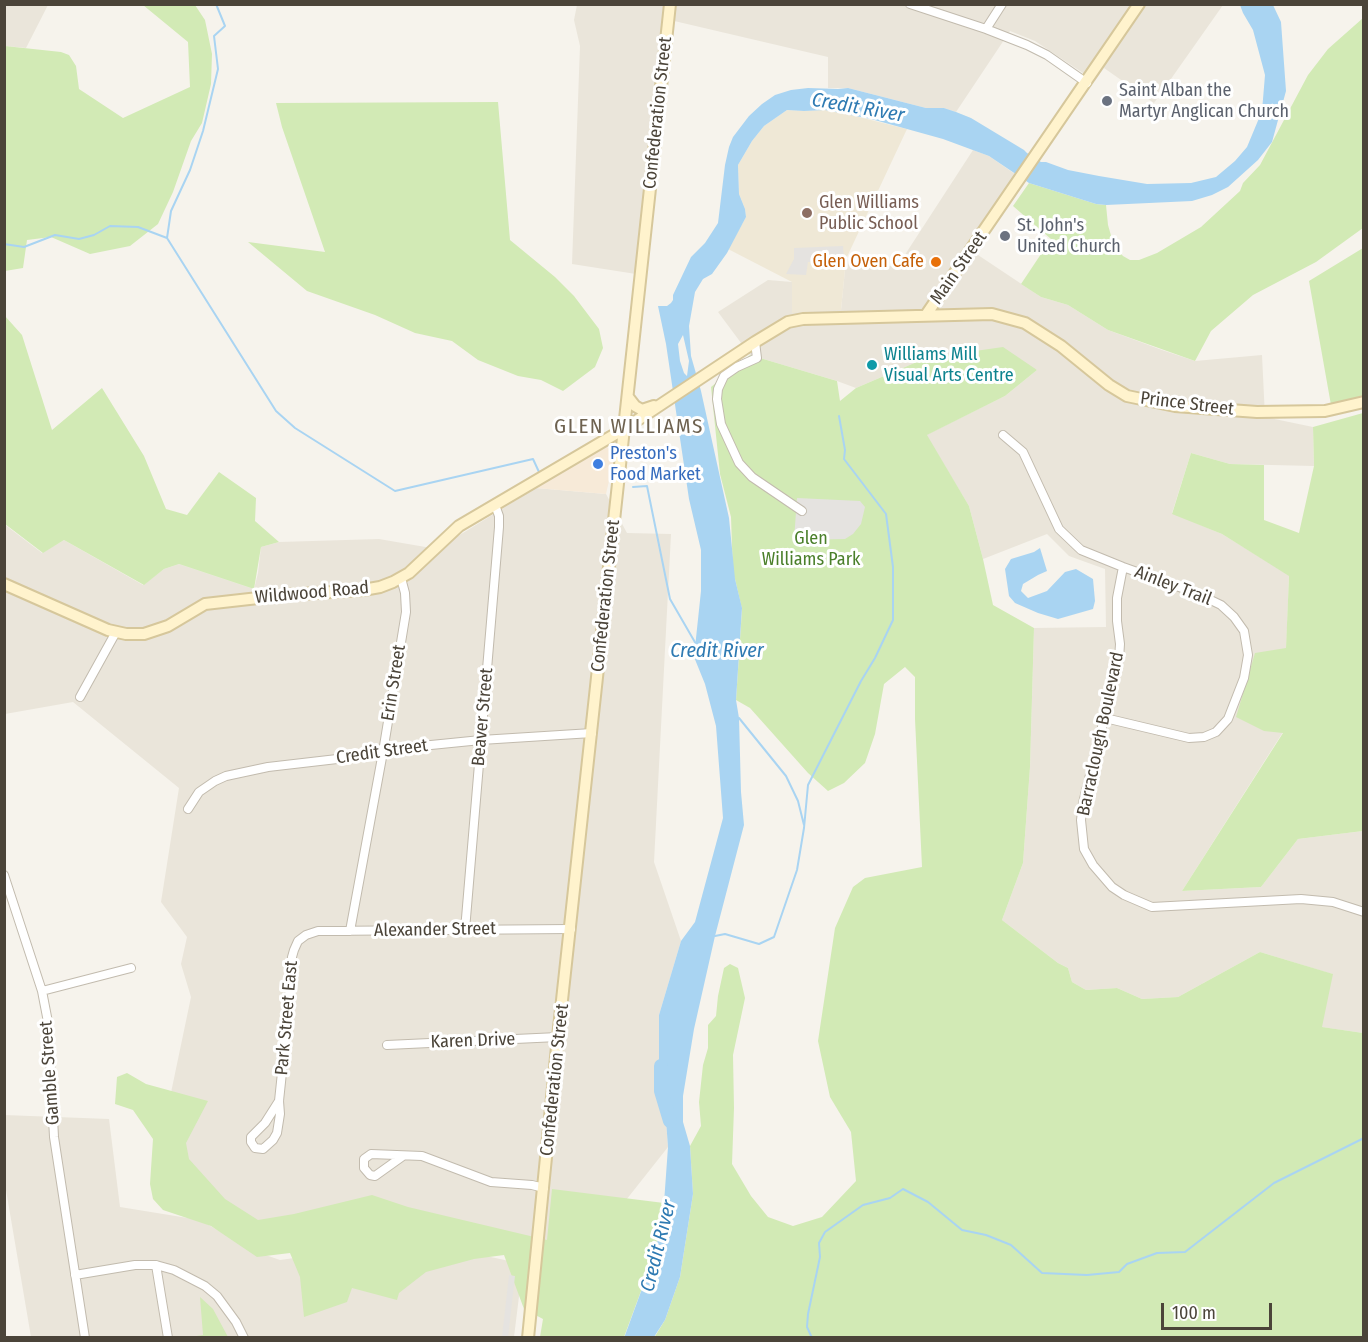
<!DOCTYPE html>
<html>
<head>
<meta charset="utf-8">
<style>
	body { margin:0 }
	#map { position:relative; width:1368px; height:1342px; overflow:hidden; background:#f6f3ec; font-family:"Fira Sans Condensed",sans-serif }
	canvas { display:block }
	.frame { position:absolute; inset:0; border:6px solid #4b4439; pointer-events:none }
	.scale { position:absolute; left:1161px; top:1303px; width:111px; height:27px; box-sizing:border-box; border:3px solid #4b4439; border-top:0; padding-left:8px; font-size:18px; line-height:21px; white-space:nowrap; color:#4b4439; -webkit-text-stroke:4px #fff; paint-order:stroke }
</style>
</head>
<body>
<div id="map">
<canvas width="1368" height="1342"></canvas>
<div class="frame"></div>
<div class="scale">100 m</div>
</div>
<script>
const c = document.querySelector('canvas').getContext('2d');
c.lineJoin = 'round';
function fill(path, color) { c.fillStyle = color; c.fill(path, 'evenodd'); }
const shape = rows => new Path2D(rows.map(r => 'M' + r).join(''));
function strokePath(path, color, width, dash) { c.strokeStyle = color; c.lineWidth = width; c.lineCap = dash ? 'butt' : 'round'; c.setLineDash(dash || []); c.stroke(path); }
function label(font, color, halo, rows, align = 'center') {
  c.font = font + ' "Fira Sans Condensed",sans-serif'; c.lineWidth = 6; c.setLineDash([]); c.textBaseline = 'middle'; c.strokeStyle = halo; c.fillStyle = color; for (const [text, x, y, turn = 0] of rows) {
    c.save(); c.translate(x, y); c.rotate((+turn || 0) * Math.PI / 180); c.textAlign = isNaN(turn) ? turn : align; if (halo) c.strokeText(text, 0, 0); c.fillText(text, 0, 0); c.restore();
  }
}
const residential = shape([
	[5,4,48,5,26,48,5,46],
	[577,5,1223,5,1154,103,1104,68,1095,81,1035,41,1010,31,956,112,944,108,926,108,848,88,828,88,828,57,670,20,636,274,572,264,580,46,574,20],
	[973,150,989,156,1015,174,966,247,1041,297,1068,305,1108,330,1162,350,1195,361,1262,355,1265,417,1313,427,1314,466,1230,464,1191,453,1172,513,1222,534,1289,575,1283,732,1182,891,1261,887,1298,839,1363,831,1363,1033,1321,1027,1332,974,1260,952,1178,997,1142,999,1117,988,1086,990,1072,982,1068,968,1058,963,1002,920,1023,863,1030,767,1034,628,1106,627,1105,569,1069,556,1047,534,983,559,969,506,926,435,1005,396,1037,370,926,358,856,388,837,381,750,355,718,312,768,280,792,282,841,310,846,259,897,267],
	[536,488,606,494,627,533,671,534,654,862,681,941,659,1015,659,1075,665,1107,668,1147,615,1214,569,1249,244,1232,159,1150,191,997,181,964,187,937,161,902,179,788,73,702,5,714,4,524,42,553,64,540,143,585,164,569,179,564,254,589,258,573,261,547,279,542,379,539,437,549],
	[4,1115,109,1119,120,1207,200,1220,254,1251,280,1260,417,1241,523,1264,514,1337,31,1337,5,1184]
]);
const commercial = shape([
	[606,446,615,454,606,494,536,488]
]);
const education = shape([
	[787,110,804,111,825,110,843,113,907,129,846,259,841,310,792,313,792,282,728,249,746,217,745,209,739,194,738,165,752,141,764,126]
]);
const green = shape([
	[143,5,195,5,205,20,212,54,211,84,202,123,191,141,173,192,158,224,130,246,90,254,51,237,27,240,23,268,5,271,5,46,61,52,69,55,76,66,79,89,123,118,190,87,188,42],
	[1363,18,1363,228,1316,262,1253,295,1211,331,1195,361,1108,330,1068,305,1041,297,1021,284,1051,239,1013,206,1029,183,1096,204,1106,205,1108,225,1114,246,1123,256,1130,260,1139,260,1157,253,1201,227,1240,191,1243,183,1260,165,1308,75,1328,49],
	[498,102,510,240,555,277,574,296,599,329,603,348,595,367,563,391,541,380,518,376,478,360,452,341,415,333,375,315,307,291,248,242,325,252,282,127,276,103],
	[1363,248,1363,396,1331,405,1309,281],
	[5,316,22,335,52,430,102,388,144,456,166,509,187,515,219,472,256,498,255,521,279,542,261,547,254,589,179,564,164,569,144,585,64,540,43,553,5,524],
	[1003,347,1037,370,1005,396,927,435,969,506,983,559,993,605,1034,628,1030,767,1023,863,1002,920,1058,963,1068,968,1072,982,1086,990,1117,988,1142,999,1178,997,1260,952,1333,974,1322,1027,1363,1033,1363,1337,654,1338,665,1320,680,1277,693,1194,690,1146,701,1126,699,1102,703,1065,708,1048,708,1025,716,1016,718,996,724,968,730,964,738,968,745,998,733,1055,734,1108,732,1164,751,1196,768,1217,793,1226,822,1217,856,1181,851,1132,830,1097,818,1041,835,928,853,887,865,878,922,867,915,719,915,677,905,667,884,684,875,734,865,763,844,783,828,791,808,773,750,708,736,700,742,609,735,579,733,575,731,517,720,474,711,387,750,355,837,381,840,401,856,388,926,358],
	[1363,413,1363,831,1298,839,1261,887,1182,891,1283,733,1264,731,1236,717,1255,653,1286,648,1289,576,1222,534,1172,514,1191,453,1230,464,1264,465,1264,520,1299,533,1314,466,1313,427],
	[127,1073,146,1084,208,1101,186,1143,189,1159,225,1199,258,1220,294,1214,372,1195,408,1207,547,1240,552,1189,664,1203,663,1217,654,1256,624,1337,540,1337,543,1319,524,1309,504,1255,474,1259,426,1272,399,1293,397,1300,352,1288,347,1302,304,1317,300,1277,290,1253,257,1257,211,1226,163,1210,153,1199,150,1184,153,1139,133,1110,115,1104,117,1077],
	[200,1297,213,1309,228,1337,190,1337,203,1335]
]);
const parking = shape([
	[843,246,844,259,841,265,824,262,808,262,806,275,786,274,794,259,794,248],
	[797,498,860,501,865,507,861,524,853,534,845,539,794,540],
	[509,1275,515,1276,508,1337,502,1337]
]);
const water = shape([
	[1240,5,1273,5,1281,22,1286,91,1272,142,1258,160,1228,187,1212,195,1192,201,1106,205,1096,204,1029,183,989,156,943,139,871,119,825,110,804,111,787,110,764,126,752,141,738,165,739,194,745,209,746,217,727,253,712,274,703,279,695,292,689,326,691,356,701,391,729,518,735,579,742,608,736,700,739,718,741,792,744,825,715,936,694,1029,683,1096,683,1122,690,1146,693,1194,680,1277,665,1320,654,1337,624,1338,654,1256,663,1217,668,1147,665,1107,659,1075,659,1015,681,941,695,922,723,818,716,726,705,684,694,657,701,591,701,550,689,499,666,344,658,306,667,306,671,303,673,300,673,295,691,257,705,243,718,223,725,165,729,147,733,137,749,116,762,104,775,95,791,90,808,88,838,89,848,88,926,108,944,108,956,112,971,118,1024,150,1027,153,1041,162,1046,162,1068,170,1099,176,1147,184,1191,183,1216,177,1235,161,1247,147,1262,111,1265,75,1253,30,1243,13],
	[683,335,689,361,687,376,684,373,680,361,678,344],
	[1040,548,1047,571,1038,575,1023,584,1021,591,1028,598,1047,591,1065,572,1076,569,1093,579,1095,601,1093,609,1058,619,1038,613,1015,603,1009,596,1005,569,1011,559,1034,552]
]);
const stream = shape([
	[167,238,171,211,190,170,203,131,218,69,214,36,225,26,216,4],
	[4,244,24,247,55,235,79,239,94,235,110,226,138,227,167,238,276,411,295,428,395,491,533,459,539,472],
	[633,487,647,486,670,599,696,644],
	[739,718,786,776,798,801,804,825],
	[715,936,725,934,759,944,774,937,797,870,804,828,808,785,861,681,875,658,893,620,893,567,886,514,844,459,845,450,839,416],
	[812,1338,807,1327,808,1314,820,1257,819,1243,825,1232,863,1205,890,1198,903,1189,928,1202,962,1230,986,1235,1011,1245,1042,1273,1087,1275,1119,1272,1127,1264,1157,1253,1185,1252,1274,1183,1364,1138]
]);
const river = shape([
	[661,1066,661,1091,670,1121]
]);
const street = shape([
	[910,4,986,29,1027,45,1047,55,1087,83],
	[986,29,1002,4],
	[755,342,757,358,737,367,724,376,718,389,717,399,721,424,739,463,752,477,802,511],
	[1003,435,1023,452,1059,529,1081,550,1123,567,1196,593,1221,605,1234,617,1244,631,1248,655,1244,678,1228,719,1216,732,1204,737,1189,738,1105,718],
	[1123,567,1117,598,1117,621,1120,644,1119,659,1083,803,1081,820,1084,849,1093,865,1112,887,1124,895,1152,907,1301,899,1333,902,1364,912],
	[80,697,116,632],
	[188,809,199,792,215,781,226,776,268,767,363,756,411,747,481,740,592,733],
	[4,875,42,991,48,1022,54,1137,85,1338],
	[465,930,499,527,499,516,495,505],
	[350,931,383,752,406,612,405,593,401,578],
	[42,991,131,968],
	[387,1045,558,1037],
	[279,1101,265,1123,251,1137,251,1142,255,1148,263,1149,273,1140,277,1133,280,1114,279,1101,287,1025,292,957,294,950,298,941,306,935,318,931,571,929],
	[403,1156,375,1176,370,1175,364,1168,364,1159,371,1154,422,1156,491,1182,532,1185,544,1188],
	[156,1265,168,1338],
	[75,1275,135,1265,156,1265,174,1270,205,1286,217,1296,236,1322,244,1338]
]);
const secondary = shape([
	[926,315,1139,4],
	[628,397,635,406,642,410,654,406],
	[4,584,108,630,126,634,144,634,168,626,205,604,285,595,363,590,380,587,393,582,409,573,459,526,624,429,755,342,788,322,803,319,992,314,1025,323,1061,346,1109,385,1127,396,1175,406,1257,412,1325,411,1364,402],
	[528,1338,558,1037,670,4]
]);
const markers = [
	[1107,101,6,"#6b7280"],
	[807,213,6,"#8d6e63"],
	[1005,236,6,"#6b7280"],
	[936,262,6,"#e8710a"],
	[872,365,6,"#0f9aa8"],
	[598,464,6,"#3f7fe0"]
];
const worshipNames = [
	["Saint Alban the",1119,91],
	["Martyr Anglican Church",1119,112],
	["St. John's",1017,226],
	["United Church",1017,247]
];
const streetNames = [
	["Confederation Street",658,113,-84],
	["Main Street",959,268,-55],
	["Prince Street",1187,404,7],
	["Ainley Trail",1173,586,21],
	["Wildwood Road",312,593,-5],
	["Confederation Street",606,596,-84],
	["Erin Street",394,683,-81],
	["Beaver Street",483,717,-85],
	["Barraclough Boulevard",1101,734,-78],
	["Credit Street",382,752,-8],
	["Alexander Street",435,930,-1],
	["Park Street East",287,1018,-85],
	["Karen Drive",473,1041,-2],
	["Gamble Street",50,1073,-94],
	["Confederation Street",555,1080,-84]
];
const educationNames = [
	["Glen Williams",819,203],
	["Public School",819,224]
];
const foodNames = [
	["Glen Oven Cafe",924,262]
];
const cultureNames = [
	["Williams Mill",884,355],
	["Visual Arts Centre",884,376]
];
const shopNames = [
	["Preston's",610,454],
	["Food Market",610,475]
];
const parkNames = [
	["Glen",811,539],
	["Williams Park",811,560]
];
const waterNames = [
	["Credit River",858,108,10],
	["Credit River",717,651],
	["Credit River",659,1246,-76]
];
const quarterNames = [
	["GLEN WILLIAMS",629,427]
];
fill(residential, '#eae5da');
fill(commercial, '#f7ead8');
fill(education, '#efe8d6');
fill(green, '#d2eab5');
fill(parking, '#e5e3e0');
fill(water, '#a9d4f2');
strokePath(stream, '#a9d4f2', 2);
strokePath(river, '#a9d4f2', 14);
strokePath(street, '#c2bbae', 10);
strokePath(secondary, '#d6c79b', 14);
strokePath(street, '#fff', 8);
strokePath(secondary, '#fff3cd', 10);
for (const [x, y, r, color] of markers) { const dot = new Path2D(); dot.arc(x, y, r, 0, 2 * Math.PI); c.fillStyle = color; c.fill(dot); strokePath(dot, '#fff', 2); }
label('18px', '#5b616d', '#fff', worshipNames, 'left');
label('18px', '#4b4439', '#fff', streetNames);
label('18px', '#785e54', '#fff', educationNames, 'left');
label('18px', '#c56008', '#fff', foodNames, 'right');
label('18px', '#0d838f', '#fff', cultureNames, 'left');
label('18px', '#366cbe', '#fff', shopNames, 'left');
label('18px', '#4a7f2a', '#fff', parkNames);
label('italic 20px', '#2e7ab2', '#fff', waterNames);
c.letterSpacing = '1.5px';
label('21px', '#6e6250', '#fff', quarterNames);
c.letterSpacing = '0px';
</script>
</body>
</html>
